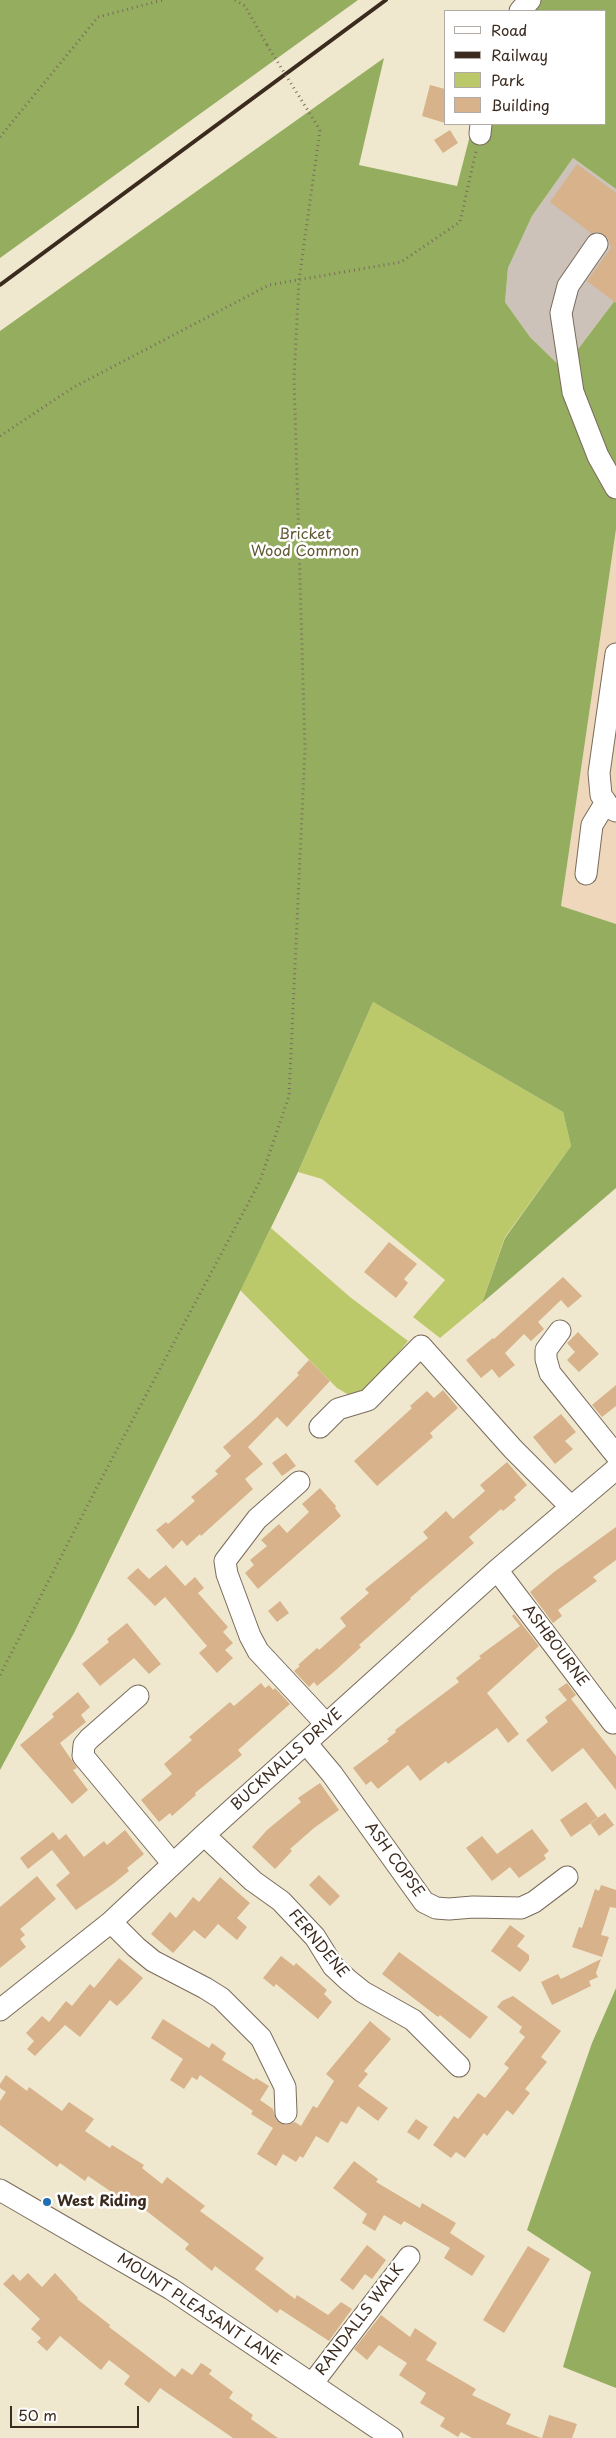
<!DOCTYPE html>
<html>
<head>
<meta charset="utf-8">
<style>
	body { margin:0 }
	#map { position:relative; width:616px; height:2438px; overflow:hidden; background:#f0e8ce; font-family:"Playpen Sans",sans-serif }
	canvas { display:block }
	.legend { position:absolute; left:444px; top:10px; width:162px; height:115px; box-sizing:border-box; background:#fff; border:1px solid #b1aaa5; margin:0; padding:6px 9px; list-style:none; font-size:15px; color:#3b2a1e }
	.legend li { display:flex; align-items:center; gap:10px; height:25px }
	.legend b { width:25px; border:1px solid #b1aaa5 }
	.scale { position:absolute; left:10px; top:2406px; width:129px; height:22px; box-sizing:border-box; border:2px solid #3b2a1e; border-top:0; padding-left:6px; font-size:15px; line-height:18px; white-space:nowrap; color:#3b2a1e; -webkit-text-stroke:4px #fff; paint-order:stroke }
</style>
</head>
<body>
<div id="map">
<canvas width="616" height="2438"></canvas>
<ul class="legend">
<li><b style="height:6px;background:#fff"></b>Road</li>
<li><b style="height:6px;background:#3b2a1e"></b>Railway</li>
<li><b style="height:14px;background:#bcc96b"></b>Park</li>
<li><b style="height:14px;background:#d7b28a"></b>Building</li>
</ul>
<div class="scale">50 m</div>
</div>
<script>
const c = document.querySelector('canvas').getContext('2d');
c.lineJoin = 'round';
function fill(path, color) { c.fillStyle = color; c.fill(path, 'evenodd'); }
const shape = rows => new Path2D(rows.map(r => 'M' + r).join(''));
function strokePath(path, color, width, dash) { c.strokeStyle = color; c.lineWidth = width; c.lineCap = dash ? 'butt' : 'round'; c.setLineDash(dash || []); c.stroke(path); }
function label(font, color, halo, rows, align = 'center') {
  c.font = font + ' "Playpen Sans",sans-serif'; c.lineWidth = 5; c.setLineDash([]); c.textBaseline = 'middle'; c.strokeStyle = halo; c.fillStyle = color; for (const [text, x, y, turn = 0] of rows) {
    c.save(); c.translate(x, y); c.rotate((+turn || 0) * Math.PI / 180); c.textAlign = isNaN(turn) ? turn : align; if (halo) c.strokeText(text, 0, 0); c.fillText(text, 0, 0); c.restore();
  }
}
const built = shape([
	[616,529,616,924,561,906]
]);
const industrial = shape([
	[573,158,616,189,616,299,563,369,530,337,505,302,508,268,532,216]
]);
const green = shape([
	[373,1002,563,1112,571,1146,505,1237,482,1303,440,1338,413,1317,445,1280,322,1179,298,1172],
	[271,1228,350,1297,408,1341,365,1393,349,1395,337,1388,240,1290]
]);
const forest = shape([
	[0,0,358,0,0,258],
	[524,0,616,0,616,189,573,158,532,216,508,268,505,302,530,337,563,369,616,299,616,529,561,906,616,924,616,1188,482,1303,505,1238,571,1146,563,1112,373,1002,298,1172,74,1633,0,1770,0,331,384,58,359,165,457,186,473,124,605,124,605,11,514,11],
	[616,1988,616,2388,563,2367,591,2272,527,2230,592,2043]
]);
const building = shape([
	[430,85,445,89,445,123,422,116],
	[450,130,458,143,443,153,434,140],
	[577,164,616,193,616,303,587,281,611,248,608,238,598,232,591,233,550,202],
	[389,1242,417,1264,404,1279,408,1283,396,1298,364,1272],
	[563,1277,582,1296,568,1308,561,1300,538,1322,544,1329,531,1341,524,1334,505,1353,515,1365,499,1378,492,1369,481,1378,466,1360,493,1338,494,1339],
	[578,1332,599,1354,579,1372,567,1360,575,1352,567,1343],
	[309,1360,330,1381,287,1427,277,1417,248,1447,263,1464,245,1479,253,1489,201,1536,200,1534,187,1546,182,1540,173,1549,156,1530,166,1522,168,1524,195,1501,191,1497,218,1474,215,1471,231,1456,223,1447,256,1418,299,1375,297,1373],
	[616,1385,616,1406,602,1417,592,1405],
	[443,1390,458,1408,430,1433,433,1437,377,1486,354,1461,412,1408,410,1406,427,1391,434,1398],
	[561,1414,576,1432,565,1441,573,1449,555,1464,533,1437],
	[286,1453,296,1466,282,1476,272,1463],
	[507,1462,527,1485,514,1497,516,1500,503,1511,501,1509,469,1537,474,1543,410,1598,411,1599,359,1645,361,1647,336,1670,317,1686,314,1682,309,1687,294,1671,300,1666,298,1665,317,1648,319,1650,346,1626,340,1618,369,1593,365,1589,428,1538,423,1532,446,1511,453,1519,485,1491,480,1485],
	[320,1488,336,1506,335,1508,341,1516,258,1589,245,1573,254,1565,250,1560,267,1546,261,1540,279,1524,287,1533,309,1512,302,1504],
	[616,1527,616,1560,593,1577,597,1581,558,1610,562,1616,553,1623,530,1592,554,1572],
	[166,1565,185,1586,195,1577,204,1588,198,1593,228,1627,223,1632,233,1643,225,1650,233,1658,217,1673,199,1653,207,1646,165,1597,155,1606,127,1578,138,1568,149,1579],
	[280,1601,289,1613,277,1622,268,1611],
	[514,1614,539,1646,487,1693,519,1734,508,1743,497,1728,448,1764,446,1761,420,1781,408,1765,378,1789,371,1781,366,1785,353,1768,389,1741,387,1739,396,1732,395,1730,459,1682,456,1678,481,1658,479,1656,520,1626,512,1616],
	[127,1623,161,1664,149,1674,134,1658,100,1686,82,1664,109,1642,107,1639],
	[261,1683,265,1688,269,1685,273,1690,275,1688,290,1704,238,1750,242,1755,195,1793,196,1795,172,1816,170,1813,159,1822,141,1800,172,1774,164,1764,192,1740,189,1737,230,1702,234,1706],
	[567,1683,576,1695,571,1699,616,1756,616,1790,583,1748,552,1772,526,1740,548,1722,545,1717,567,1700,558,1689],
	[78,1692,90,1707,81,1715,86,1722,60,1743,77,1768,73,1770,88,1790,72,1804,20,1745,54,1717,52,1714],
	[320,1783,339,1810,314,1828,290,1849,292,1851,275,1869,252,1847,267,1830,301,1802,298,1798],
	[586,1802,598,1818,571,1837,560,1820],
	[605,1813,614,1825,599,1836,590,1823],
	[532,1829,549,1851,544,1855,546,1859,519,1878,510,1867,492,1881,466,1848,482,1836,497,1854],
	[125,1830,144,1854,127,1868,129,1871,113,1884,76,1910,56,1885,70,1873,52,1850,28,1869,20,1858,53,1832,59,1840,66,1834,84,1857,104,1841,107,1845],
	[319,1875,340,1896,330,1906,309,1885],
	[37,1876,56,1899,20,1929,25,1935,20,1939,26,1947,0,1968,0,1907],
	[220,1877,250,1903,237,1918,247,1927,237,1940,218,1924,205,1939,194,1930,173,1953,151,1934,170,1912,176,1918,193,1897,199,1902],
	[601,1885,616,1890,616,1908,610,1907,601,1935,609,1937,602,1957,572,1947,579,1927,582,1928,595,1889,599,1891],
	[510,1925,525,1936,517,1946,529,1955,529,1960,520,1972,491,1951],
	[399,1952,488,2017,470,2039,440,2015,438,2017,382,1974],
	[281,1956,294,1966,296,1963,327,1990,324,1994,332,2002,318,2019,276,1984,274,1987,263,1978],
	[119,1958,143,1978,128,1995,117,2006,110,2000,80,2037,65,2025,35,2056,27,2049,34,2041,26,2033,42,2016,49,2022,66,2001,72,2006,90,1984,94,1988],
	[601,1959,596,1973,598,1977,589,1981,591,1986,552,2005,541,1982,558,1974,561,1979],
	[513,1996,561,2031,541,2057,547,2062,525,2089,530,2093,513,2115,507,2110,487,2136,484,2133,465,2158,456,2152,451,2158,433,2145,454,2116,458,2119,478,2093,485,2098,509,2068,504,2064,525,2037,519,2032,522,2027,497,2007,502,2001],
	[163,2019,209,2048,212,2043,226,2053,222,2060,254,2080,256,2078,269,2086,260,2100,273,2109,276,2120,286,2125,295,2122,301,2126,313,2106,317,2108,334,2081,326,2074,370,2021,391,2039,364,2071,368,2074,358,2086,388,2108,378,2121,358,2106,347,2124,341,2121,328,2143,316,2136,303,2158,300,2156,296,2162,283,2154,276,2166,257,2154,273,2128,251,2114,253,2111,200,2075,197,2080,192,2077,184,2089,170,2080,183,2059,151,2038],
	[6,2075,27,2091,29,2087,62,2111,69,2102,94,2119,85,2131,110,2148,112,2145,144,2165,142,2168,162,2184,167,2177,205,2206,200,2211,264,2258,255,2269,295,2299,297,2295,328,2315,341,2302,352,2309,329,2341,280,2309,277,2313,215,2266,212,2271,185,2249,189,2244,122,2192,119,2197,88,2176,85,2181,60,2163,57,2167,0,2125,0,2101,6,2092,0,2088,0,2084],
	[416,2119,428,2127,419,2140,407,2132],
	[354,2161,378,2179,376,2182,420,2208,422,2203,456,2223,450,2233,485,2256,472,2276,444,2258,450,2248,404,2221,401,2225,384,2215,375,2231,362,2223,367,2214,333,2188],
	[367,2245,386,2260,372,2279,365,2274,353,2290,340,2280],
	[528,2246,550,2259,504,2333,483,2320],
	[28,2273,42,2287,55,2273,78,2298,77,2299,110,2325,109,2327,175,2377,182,2368,192,2375,201,2363,212,2370,209,2374,233,2392,229,2398,253,2415,251,2419,278,2438,233,2438,160,2388,149,2403,124,2384,130,2376,109,2360,101,2370,60,2336,47,2351,37,2342,41,2338,31,2329,40,2319,3,2284,13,2274,20,2281],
	[381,2315,410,2337,415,2328,437,2343,426,2360,476,2389,472,2395,511,2414,506,2424,541,2438,472,2438,461,2432,458,2437,440,2426,445,2418,420,2403,426,2393,399,2375,407,2363,379,2345,367,2360,354,2349],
	[549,2415,577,2424,572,2438,542,2438]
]);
const path = shape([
	[235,0,245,6,267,45],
	[0,137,98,17,163,0],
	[0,436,74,387,269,285,401,262,460,222,476,151],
	[0,1675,97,1487,260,1181,289,1096,305,749,294,378,299,280,320,130]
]);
const minor = shape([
	[520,11,530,0],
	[480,134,481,124],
	[597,244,568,286,561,313,573,392,598,456,616,488],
	[616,654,599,773,601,795,610,808,616,811],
	[586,874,592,825,606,802],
	[560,1331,546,1350,546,1359,550,1373,616,1455],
	[320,1427,338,1409,368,1400,421,1346,513,1449,570,1506],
	[299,1482,257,1519,225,1561,227,1574,250,1636,258,1651,326,1724],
	[497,1570,613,1723],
	[138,1696,89,1739,84,1745,83,1756,173,1864],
	[306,1743,332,1774,424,1902,436,1908,449,1909,473,1907,521,1908,534,1902,567,1877],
	[204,1835,253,1881,281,1901,315,1937,333,1966,348,1980,363,1992,413,2020,459,2066],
	[111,1922,136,1947,153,1961,205,1988,221,1998,261,2038,285,2087,286,2113],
	[0,2010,111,1922,204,1835,497,1570,616,1469],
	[0,2190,171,2289,392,2438],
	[312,2384,409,2257]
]);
const rail = shape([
	[0,285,386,0]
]);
const pathBridge = shape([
	[267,45,320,130]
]);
const markers = [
	[47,2202,5,"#1f6fb2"]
];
const parkNames = [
	["Bricket",305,535],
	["Wood Common",305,552]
];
const streetNames = [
	["ASHBOURNE",555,1646,53],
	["BUCKNALLS DRIVE",287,1760,-42],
	["ASH COPSE",394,1860,54],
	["FERNDENE",318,1944,50],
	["MOUNT PLEASANT LANE",199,2310,33],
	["RANDALLS WALK",360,2320,-53]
];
const poiNames = [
	["West Riding",57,2202]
];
fill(built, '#eed7bb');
fill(industrial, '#ccc2b9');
fill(green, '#bcc96b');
fill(forest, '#95ad5f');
fill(building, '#d7b28a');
strokePath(minor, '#7a6c5c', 23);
strokePath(path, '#7a6c5c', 3, [1, 4]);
strokePath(minor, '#fff', 21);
strokePath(rail, '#3b2a1e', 4);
strokePath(pathBridge, '#7a6c5c', 3, [1, 4]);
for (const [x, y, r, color] of markers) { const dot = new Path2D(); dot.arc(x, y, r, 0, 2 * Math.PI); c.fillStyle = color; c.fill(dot); strokePath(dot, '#fff', 2); }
label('15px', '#625a35', '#fff', parkNames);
label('15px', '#3b2a1e', '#fff', streetNames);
label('bold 15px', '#3b2a1e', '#fff', poiNames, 'left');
</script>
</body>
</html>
